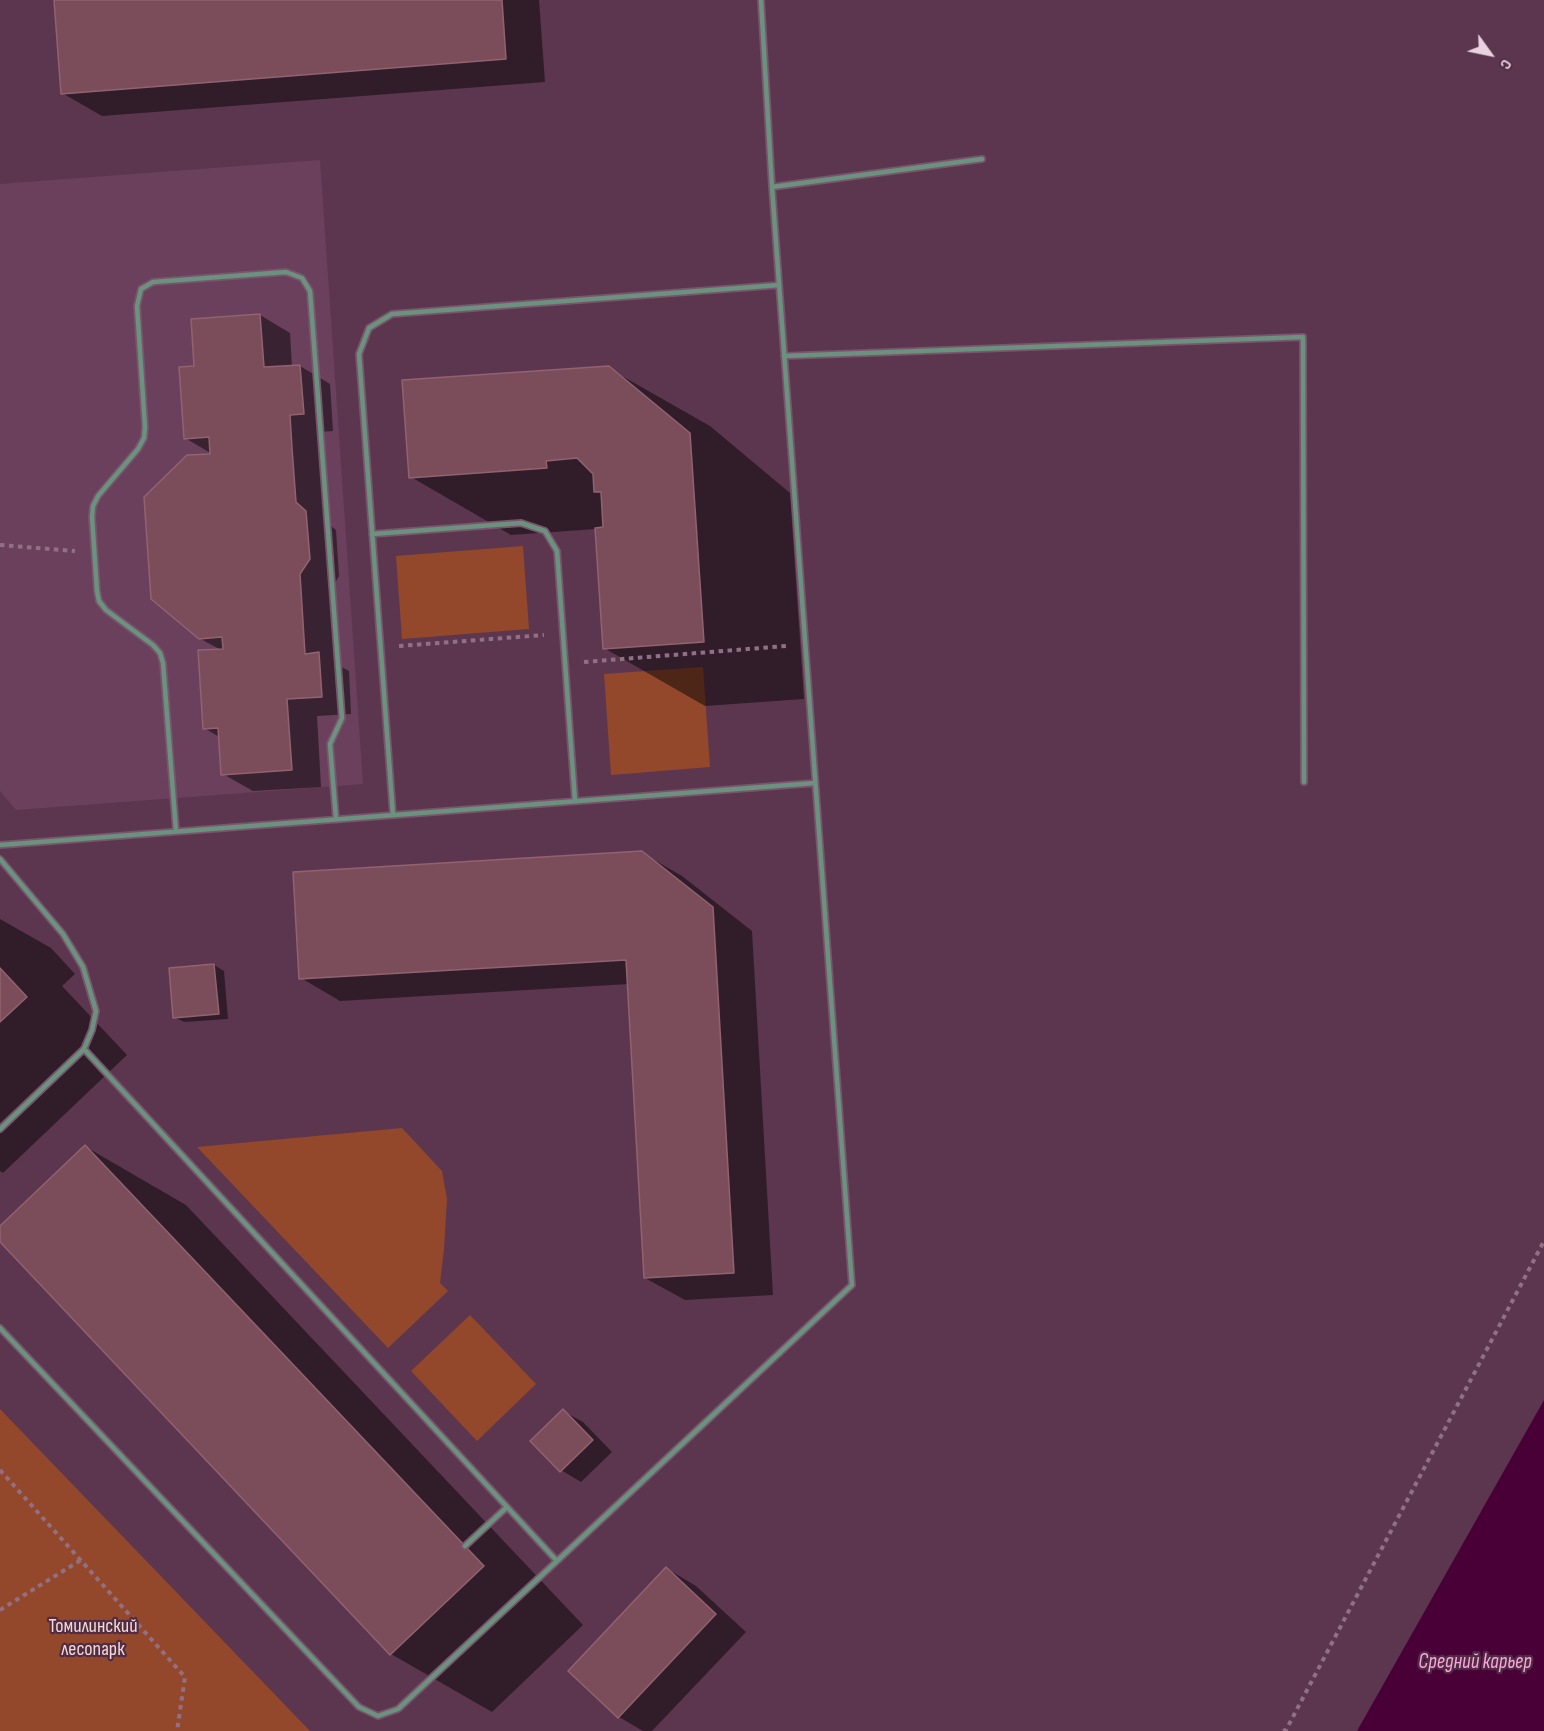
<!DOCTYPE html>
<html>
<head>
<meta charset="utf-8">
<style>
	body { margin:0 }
	#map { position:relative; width:1544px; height:1731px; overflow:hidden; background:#5c364f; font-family:"Sofia Sans Condensed",sans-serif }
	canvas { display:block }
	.north { position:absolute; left:1460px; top:24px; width:60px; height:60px; -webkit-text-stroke:4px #512c44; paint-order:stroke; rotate:123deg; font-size:16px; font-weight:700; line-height:24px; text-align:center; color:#ead2e0 }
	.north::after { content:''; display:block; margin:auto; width:21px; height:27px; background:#ead2e0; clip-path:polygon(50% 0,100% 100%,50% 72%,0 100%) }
</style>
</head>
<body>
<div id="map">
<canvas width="1544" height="1731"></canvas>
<div class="north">С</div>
</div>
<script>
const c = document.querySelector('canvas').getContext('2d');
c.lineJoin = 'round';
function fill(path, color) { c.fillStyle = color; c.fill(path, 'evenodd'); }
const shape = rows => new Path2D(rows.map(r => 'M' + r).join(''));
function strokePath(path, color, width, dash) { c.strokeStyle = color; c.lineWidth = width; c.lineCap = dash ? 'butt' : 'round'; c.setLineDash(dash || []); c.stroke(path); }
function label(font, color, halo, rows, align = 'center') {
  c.font = font + ' "Sofia Sans Condensed",sans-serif'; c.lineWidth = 4.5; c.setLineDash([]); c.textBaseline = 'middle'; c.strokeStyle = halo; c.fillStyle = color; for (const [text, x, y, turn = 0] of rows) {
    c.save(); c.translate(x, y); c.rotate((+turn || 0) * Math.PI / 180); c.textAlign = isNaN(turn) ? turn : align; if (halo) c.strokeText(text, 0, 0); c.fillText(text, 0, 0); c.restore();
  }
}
const built = shape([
	[320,160,363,784,16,810,0,791,0,184]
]);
const green = shape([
	[523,546,529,629,402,639,396,556],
	[703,667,710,767,611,775,604,674],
	[402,1128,442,1171,447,1199,444,1249,440,1283,448,1291,388,1348,197,1147],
	[470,1315,536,1384,477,1441,411,1371],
	[0,1409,310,1731,0,1731]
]);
const water = shape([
	[1544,1400,1544,1731,1357,1731]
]);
const shadow = shape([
	[55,0,539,0,545,82,102,116,62,93],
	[260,315,290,333,292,367,300,366,330,384,333,431,320,432,325,521,336,530,339,576,330,592,334,663,349,671,351,714,317,716,321,787,253,791,223,774,221,738,204,728,221,650,199,638,214,455,185,438,196,368],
	[608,368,710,426,790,493,804,699,705,706,604,648,596,529,511,535,411,477],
	[642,853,682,876,752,931,773,1295,685,1300,645,1278,629,984,340,1001,301,978],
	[0,919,51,948,75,974,62,986,127,1055,3,1173,0,1171],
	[214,965,224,971,228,1019,184,1022,174,1017],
	[86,1147,186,1205,583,1625,492,1712,391,1654,0,1239,0,1228],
	[563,1411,583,1422,612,1452,581,1482,561,1470],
	[666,1568,696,1586,746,1632,652,1731,643,1731,619,1717,570,1671]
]);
const building = shape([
	[54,0,502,0,506,59,61,94,54,0],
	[260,314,264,367,300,365,304,414,290,415,292,448,296,502,306,511,310,559,300,574,305,654,319,652,322,697,287,699,292,770,221,775,218,728,203,729,198,650,223,649,222,637,199,639,151,599,144,497,187,455,210,454,209,437,184,439,179,367,194,366,191,319,260,314],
	[609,366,690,433,704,642,603,649,595,528,603,527,601,492,594,492,593,474,577,458,546,461,547,468,409,478,402,380,609,366],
	[642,851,713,907,734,1273,644,1278,626,960,299,979,293,872,642,851],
	[214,964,219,1014,173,1018,169,968,214,964],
	[0,968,27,997,0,1022,0,968],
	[85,1145,484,1566,390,1655,0,1242,0,1226,85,1145],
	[563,1409,593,1440,560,1472,530,1441,563,1409],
	[666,1567,716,1614,618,1718,568,1671,666,1567]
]);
const path = shape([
	[0,545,75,551],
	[399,646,544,635],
	[584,662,786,646],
	[0,1470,185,1677,177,1731],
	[0,1610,81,1560],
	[1283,1731,1286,1730,1544,1241]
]);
const lane = shape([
	[772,187,982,159],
	[784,356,1303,337,1304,782],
	[372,534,521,523,545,531,557,551,575,801],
	[393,815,359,354,369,328,392,314,779,285],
	[176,831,163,663,160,653,153,645,106,610,99,601,97,591,92,517,93,506,98,496,138,449,144,438,145,427,137,306,141,289,153,282,286,272,302,278,310,291,342,718,330,744,336,819],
	[0,845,815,783],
	[0,859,63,934,83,967,96,1011,92,1030,84,1049,0,1129],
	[0,1328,359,1707,378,1716,398,1709,557,1561,84,1049],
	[465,1546,507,1507],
	[557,1561,852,1285,772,187,761,0]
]);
const parkNames = [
	["Томилинский",93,1627],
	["лесопарк",93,1650]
];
const waterNames = [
	["Средний карьер",1475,1663]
];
fill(built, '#6b405c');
fill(green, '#93482b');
fill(water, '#490037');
fill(shadow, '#0007');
fill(building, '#7b4d5a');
strokePath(building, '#92626f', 1.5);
strokePath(lane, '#78556c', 8);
strokePath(path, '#917085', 4, [4.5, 4.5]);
strokePath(lane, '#6b927e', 4.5);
label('20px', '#f2dad1', '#512c44', parkNames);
label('italic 21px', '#f9a5db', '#512c44', waterNames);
</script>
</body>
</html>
